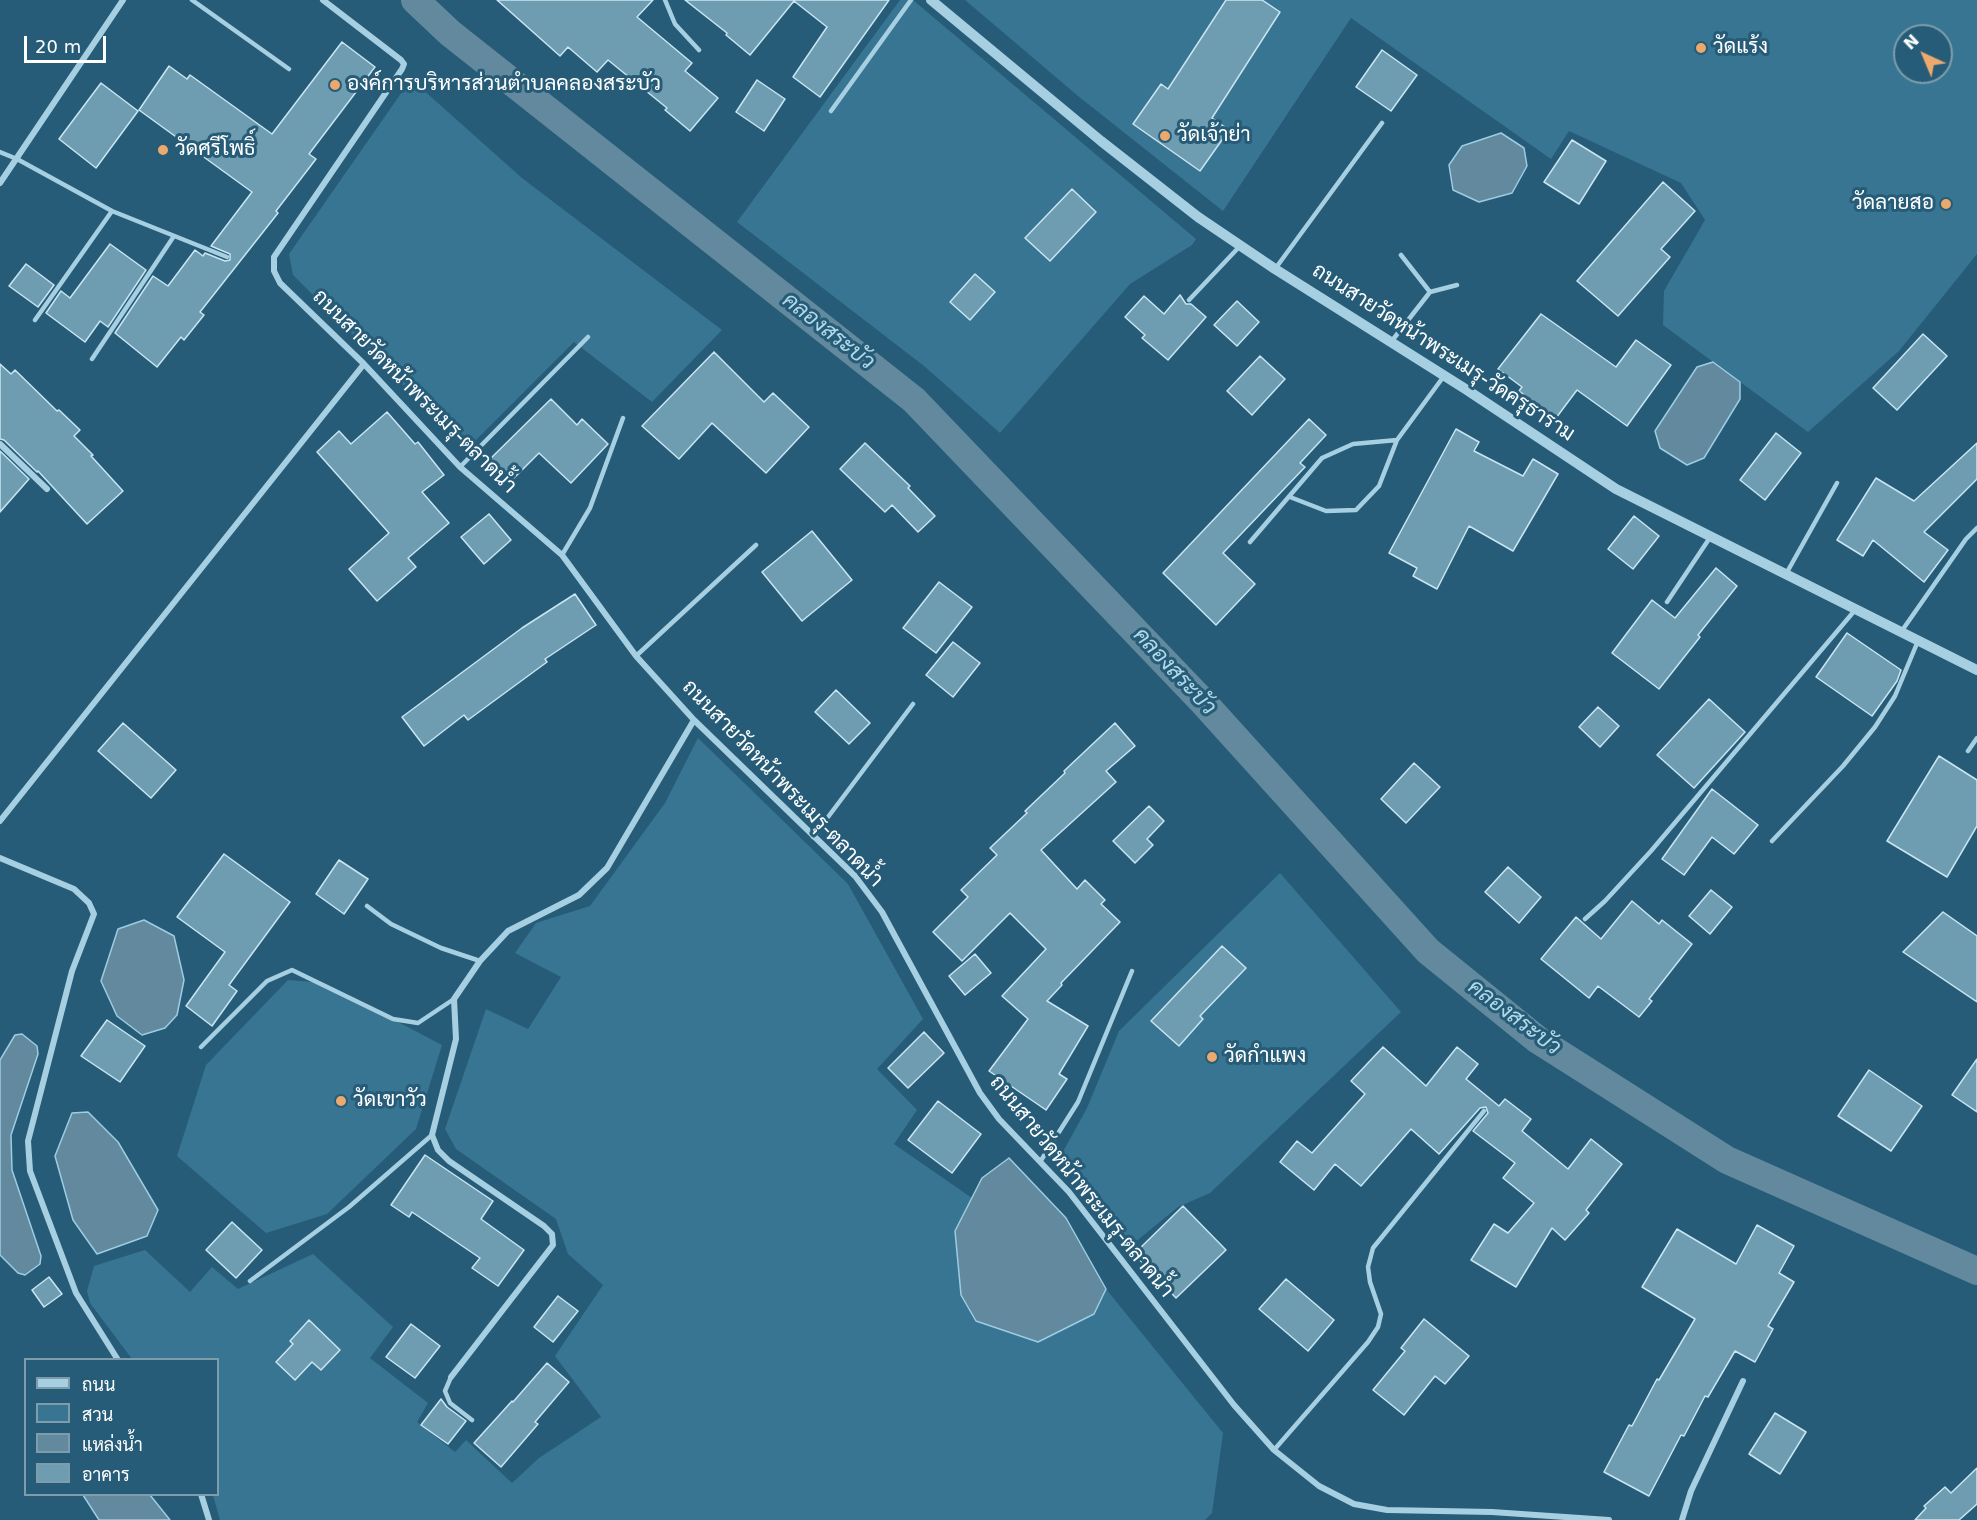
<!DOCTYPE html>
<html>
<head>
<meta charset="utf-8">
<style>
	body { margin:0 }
	#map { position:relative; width:1977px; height:1520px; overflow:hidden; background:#265c77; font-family:"DejaVu Sans",Sarabun,sans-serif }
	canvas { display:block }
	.legend { position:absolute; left:24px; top:1358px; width:195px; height:138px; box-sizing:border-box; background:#265c77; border:2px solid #7d9dad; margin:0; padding:8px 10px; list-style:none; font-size:18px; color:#fff }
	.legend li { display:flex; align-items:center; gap:12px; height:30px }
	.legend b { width:30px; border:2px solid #7d9dad }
	.north { position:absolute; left:1893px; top:24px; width:60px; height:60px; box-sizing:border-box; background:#265c77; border:2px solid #7d9dad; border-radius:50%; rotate:316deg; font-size:16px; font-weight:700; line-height:24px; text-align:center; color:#fff }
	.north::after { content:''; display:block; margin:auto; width:21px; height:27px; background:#eba96d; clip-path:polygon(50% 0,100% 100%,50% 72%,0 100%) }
	.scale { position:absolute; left:24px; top:36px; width:82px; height:27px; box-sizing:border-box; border:3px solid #fff; border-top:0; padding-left:8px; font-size:18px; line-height:21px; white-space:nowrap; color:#fff; -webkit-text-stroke:4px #265c77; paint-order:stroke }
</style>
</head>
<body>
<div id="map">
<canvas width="1977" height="1520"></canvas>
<ul class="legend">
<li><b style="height:8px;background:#a7cfe2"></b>ถนน</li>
<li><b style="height:16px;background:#377592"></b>สวน</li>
<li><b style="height:16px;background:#62899d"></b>แหล่งน้ำ</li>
<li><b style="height:16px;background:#6e9cb1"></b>อาคาร</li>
</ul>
<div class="north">N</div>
<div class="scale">20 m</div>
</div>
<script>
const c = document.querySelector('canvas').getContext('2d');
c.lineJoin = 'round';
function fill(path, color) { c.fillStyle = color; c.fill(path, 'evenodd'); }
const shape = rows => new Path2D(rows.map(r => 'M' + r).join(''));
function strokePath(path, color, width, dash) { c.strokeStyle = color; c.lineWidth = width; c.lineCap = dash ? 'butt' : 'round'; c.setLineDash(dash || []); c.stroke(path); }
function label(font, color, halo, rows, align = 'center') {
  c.font = font + ' "DejaVu Sans",Sarabun,sans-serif'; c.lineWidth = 6; c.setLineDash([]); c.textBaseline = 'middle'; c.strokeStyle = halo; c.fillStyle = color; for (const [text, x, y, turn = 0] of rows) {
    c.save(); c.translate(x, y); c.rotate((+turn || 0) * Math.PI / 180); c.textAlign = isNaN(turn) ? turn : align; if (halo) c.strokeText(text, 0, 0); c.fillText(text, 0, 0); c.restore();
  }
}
const green = shape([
	[900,0,913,0,1196,239,1192,245,1130,284,1000,433,924,366,737,222],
	[965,0,1977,0,1977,254,1899,351,1808,432,1663,325,1664,291,1705,220,1681,183,1569,131,1551,159,1351,18,1223,211,1078,96],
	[1905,36,1941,36,1941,72,1905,72],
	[411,79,522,178,722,330,652,402,574,342,467,449,293,275,289,254],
	[698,738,848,884,923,1019,877,1069,917,1110,894,1144,972,1198,955,1231,1094,1314,1106,1289,1223,1433,1212,1513,1205,1520,220,1520,213,1495,218,1494,218,1360,132,1359,90,1303,87,1291,94,1266,145,1250,190,1292,212,1267,238,1289,313,1254,393,1327,370,1358,428,1403,417,1422,455,1452,466,1440,512,1483,539,1458,601,1417,555,1356,603,1285,568,1254,556,1219,456,1149,445,1129,486,1009,528,1029,561,977,515,953,536,923,590,906,665,803],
	[1280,873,1401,1012,1210,1193,1178,1207,1128,1248,1059,1159,1087,1108,1119,1031],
	[288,980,324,983,442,1045,416,1129,327,1214,266,1233,177,1156,206,1065]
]);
const water = shape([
	[1501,133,1524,148,1527,166,1512,193,1479,202,1453,190,1449,165,1462,146,1501,133],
	[1713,362,1740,382,1740,399,1704,458,1687,465,1660,448,1655,431,1697,367,1713,362],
	[144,920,174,936,184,980,177,1015,165,1028,142,1035,117,1016,101,981,118,929,144,920],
	[22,1034,37,1046,38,1054,11,1135,12,1170,41,1256,40,1264,25,1275,18,1273,0,1255,0,1060,15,1035,22,1034],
	[88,1112,118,1142,158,1210,147,1236,97,1254,73,1220,55,1156,72,1113,88,1112],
	[1009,1158,1066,1218,1106,1289,1094,1314,1038,1342,976,1321,961,1295,955,1231,982,1178,1009,1158],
	[83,1495,150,1495,170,1520,99,1520,83,1495]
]);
const canal = shape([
	[415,0,450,33,914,400,1203,702,1428,951,1538,1040,1727,1160,1977,1271]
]);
const building = shape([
	[497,0,653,0,637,17,692,63,685,71,718,98,690,131,665,110,667,108,608,60,597,72,568,47,560,56,497,0],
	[685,0,889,0,820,97,793,77,827,27,794,1,750,55,726,35,727,33,685,0],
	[1226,0,1262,0,1280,12,1212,118,1229,130,1200,171,1133,124,1161,84,1168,89,1226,0],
	[342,42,375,67,309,154,316,159,276,211,278,213,200,312,204,315,184,340,181,337,157,367,115,333,153,276,168,286,195,250,203,256,205,253,225,261,230,260,230,254,211,246,252,192,139,110,169,66,187,79,190,75,272,134,342,42],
	[1382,50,1417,75,1391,111,1356,87,1382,50],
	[757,80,785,99,764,131,736,112,757,80],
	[101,83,138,111,96,168,59,139,101,83],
	[1572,140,1606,161,1579,204,1544,182,1572,140],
	[1663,182,1695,211,1661,249,1670,257,1618,316,1577,281,1663,182],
	[1072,189,1096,212,1050,261,1025,238,1072,189],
	[110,244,146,270,108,327,100,321,85,342,46,313,61,291,70,298,110,244],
	[26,264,54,285,38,307,9,286,26,264],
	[975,274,995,292,970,320,950,302,975,274],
	[1180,295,1186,304,1191,304,1206,317,1168,360,1142,338,1145,335,1125,317,1144,296,1164,314,1180,295],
	[1237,301,1259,322,1237,346,1214,325,1237,301],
	[1541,314,1616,367,1636,340,1671,365,1627,426,1577,390,1556,418,1519,391,1522,387,1498,369,1541,314],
	[1923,334,1947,356,1897,410,1873,388,1923,334],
	[714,352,764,402,773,393,809,427,766,473,712,423,679,459,642,426,714,352],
	[1260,356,1285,379,1252,415,1227,391,1260,356],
	[0,364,11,374,15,370,57,411,59,410,80,430,74,436,93,455,91,456,123,491,87,524,38,471,37,472,4,440,0,439,0,364],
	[551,399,577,425,582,419,608,444,571,483,539,453,509,483,488,461,551,399],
	[387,412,415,444,418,442,444,475,422,492,449,523,408,558,416,567,377,601,349,569,389,533,317,452,339,431,351,444,387,412],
	[1309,419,1326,435,1300,463,1305,467,1223,553,1255,584,1216,625,1163,573,1309,419],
	[1456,429,1479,442,1474,451,1523,476,1533,459,1558,474,1513,551,1469,526,1437,589,1413,576,1417,568,1389,553,1456,429],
	[1776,433,1801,453,1765,500,1740,480,1776,433],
	[865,443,910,486,908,488,935,516,918,532,892,505,885,512,840,469,865,443],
	[1977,443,1977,479,1924,532,1948,550,1924,582,1873,540,1863,556,1837,540,1876,478,1914,501,1977,443],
	[0,451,29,479,0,512,0,451],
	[489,514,511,540,484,564,461,537,489,514],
	[1634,516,1659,536,1633,569,1608,549,1634,516],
	[812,531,852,580,802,621,762,572,812,531],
	[1716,568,1737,586,1698,635,1700,637,1659,689,1612,653,1652,600,1675,618,1716,568],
	[939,582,972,607,936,653,903,628,939,582],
	[575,594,596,625,545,659,547,662,468,720,464,715,424,746,402,717,522,628,575,594],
	[1847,633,1901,670,1897,681,1872,716,1816,677,1847,633],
	[953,642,980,663,953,697,926,675,953,642],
	[836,690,870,723,849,744,815,712,836,690],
	[1709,699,1745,732,1694,788,1657,755,1709,699],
	[1598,707,1619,726,1600,747,1579,727,1598,707],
	[123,723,176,770,151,798,98,751,123,723],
	[1115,723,1135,746,1106,771,1116,782,1041,850,1077,889,1085,880,1105,900,1101,904,1120,922,1061,983,1062,985,1047,1001,1088,1026,1059,1074,1067,1079,1046,1110,989,1071,1028,1019,1002,996,1046,949,1010,913,962,961,933,932,968,897,961,890,997,855,990,848,1027,813,1025,811,1065,773,1064,771,1115,723],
	[1939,756,1977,780,1977,826,1947,877,1887,841,1939,756],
	[1414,763,1440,787,1406,823,1381,799,1414,763],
	[1712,789,1758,825,1734,854,1712,837,1684,875,1662,859,1712,789],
	[1149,806,1164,821,1147,839,1153,845,1135,863,1113,841,1149,806],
	[224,854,290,902,229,985,237,991,212,1026,186,1006,225,952,177,917,224,854],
	[339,860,368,879,344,914,316,894,339,860],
	[1508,867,1541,897,1519,923,1485,892,1508,867],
	[1711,890,1732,907,1710,934,1689,916,1711,890],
	[1632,901,1659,924,1662,920,1692,944,1649,999,1652,1001,1639,1017,1598,986,1589,998,1541,959,1576,917,1601,939,1632,901],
	[1943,912,1977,936,1977,1002,1903,952,1943,912],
	[1222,946,1246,968,1200,1016,1203,1019,1179,1046,1151,1021,1222,946],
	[975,954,991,973,965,995,949,976,975,954],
	[107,1020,145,1046,120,1082,81,1056,107,1020],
	[924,1032,944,1053,908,1088,888,1068,924,1032],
	[1383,1047,1426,1086,1457,1047,1478,1064,1466,1079,1499,1106,1505,1099,1531,1119,1522,1131,1568,1169,1591,1139,1622,1164,1586,1210,1589,1213,1565,1240,1552,1228,1516,1287,1471,1260,1494,1224,1508,1233,1534,1203,1503,1178,1515,1163,1473,1131,1488,1113,1486,1107,1480,1108,1439,1154,1411,1129,1361,1186,1335,1164,1314,1190,1280,1162,1297,1141,1312,1153,1365,1094,1351,1081,1383,1047],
	[1977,1059,1977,1112,1952,1095,1977,1059],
	[1869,1070,1922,1106,1891,1151,1838,1116,1869,1070],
	[938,1101,981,1134,952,1173,908,1140,938,1101],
	[425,1155,493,1201,481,1219,524,1250,498,1286,472,1268,480,1258,412,1212,409,1217,391,1205,425,1155],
	[1183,1206,1226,1250,1176,1298,1134,1254,1183,1206],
	[232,1222,262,1250,236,1278,206,1250,232,1222],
	[1757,1225,1794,1246,1779,1273,1794,1282,1768,1326,1773,1329,1755,1362,1735,1351,1708,1397,1705,1396,1684,1436,1681,1435,1649,1496,1604,1472,1629,1425,1632,1426,1657,1379,1659,1380,1695,1319,1642,1287,1677,1229,1736,1264,1757,1225],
	[49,1277,62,1294,44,1307,32,1290,49,1277],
	[1286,1279,1334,1320,1308,1351,1259,1309,1286,1279],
	[558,1296,578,1311,553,1342,534,1327,558,1296],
	[1424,1319,1469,1356,1445,1384,1435,1376,1404,1415,1373,1390,1405,1351,1401,1348,1424,1319],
	[309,1320,340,1350,321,1370,312,1362,295,1380,276,1362,293,1344,290,1341,309,1320],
	[411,1324,440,1346,415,1378,386,1357,411,1324],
	[547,1363,569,1382,535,1422,538,1424,501,1467,474,1443,512,1401,513,1402,547,1363],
	[441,1399,447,1407,466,1421,448,1444,421,1425,441,1399],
	[1775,1413,1806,1432,1780,1474,1749,1454,1775,1413],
	[1977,1468,1977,1504,1959,1520,1915,1520,1926,1508,1924,1506,1945,1487,1951,1493,1977,1468]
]);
const service = shape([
	[192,0,289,69],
	[665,0,675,24,699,50],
	[831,111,911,0],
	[0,152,17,159,112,211,227,257],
	[1401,255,1430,292],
	[1275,269,1382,123],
	[1189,300,1240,246],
	[35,320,112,211],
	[1391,342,1430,292,1457,285],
	[92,359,174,236],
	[460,467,588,337],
	[1290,497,1326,511,1356,510,1379,486,1397,440,1444,376],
	[1250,542,1322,458,1353,444,1397,440],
	[562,555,590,508,623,418],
	[1786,574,1837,483],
	[1667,602,1711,536],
	[1901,632,1966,539,1977,528],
	[636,656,756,545],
	[1968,751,1977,738],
	[813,837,913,704],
	[1772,841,1843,766,1875,727,1895,696,1918,641],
	[367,906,391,924,441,948,480,961],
	[1585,919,1605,901,1651,851,1856,609],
	[201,1047,267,981,292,970,393,1019,418,1023,454,999],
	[1040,1162,1078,1102,1132,971],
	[250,1281,349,1207,432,1135],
	[451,1377,445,1391,450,1403,472,1420],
	[1274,1450,1368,1342,1378,1327,1381,1314,1370,1282,1368,1267,1373,1248,1484,1111]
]);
const minor = shape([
	[323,0,401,60,404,64,402,69,274,257,274,271,280,283,364,364,460,467,562,555,636,656,694,720,855,876,882,912,980,1093,999,1119,1069,1192,1234,1405,1274,1450,1319,1486,1354,1504,1387,1510,1492,1512,1609,1520],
	[0,183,123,0],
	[0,444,47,489],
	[0,821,364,364],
	[0,858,74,889,89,903,94,914,72,971,28,1141,30,1171,76,1293,118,1360],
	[451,1377,553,1245,552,1234,544,1226,449,1161,438,1150,432,1135,456,1039,454,999,480,961,508,931,579,895,607,868,694,720],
	[201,1494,209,1520],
	[1682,1520,1691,1491,1743,1381]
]);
const tertiary = shape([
	[931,0,1101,141,1198,217,1275,269,1467,390,1616,489,1977,670]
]);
const markers = [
	[1701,48,6,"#eba96d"],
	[335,85,6,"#eba96d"],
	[1165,136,6,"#eba96d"],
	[163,150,6,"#eba96d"],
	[1946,204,6,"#eba96d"],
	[1212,1057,6,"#eba96d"],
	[341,1101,6,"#eba96d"]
];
const poiNames = [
	["วัดแร้ง",1713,48],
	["องค์การบริหารส่วนตำบลคลองสระบัว",347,85],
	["วัดเจ้าย่า",1177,136],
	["วัดศรีโพธิ์",175,150],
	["วัดลายสอ",1934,204,"right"],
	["วัดกำแพง",1224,1057],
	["วัดเขาวัว",353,1101]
];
const streetNames = [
	["ถนนสายวัดหน้าพระเมรุ-วัดครุธาราม",1443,353,33],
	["ถนนสายวัดหน้าพระเมรุ-ตลาดน้ำ",414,392,45],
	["ถนนสายวัดหน้าพระเมรุ-ตลาดน้ำ",782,784,46],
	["ถนนสายวัดหน้าพระเมรุ-ตลาดน้ำ",1081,1187,51]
];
const waterNames = [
	["คลองสระบัว",828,332,38],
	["คลองสระบัว",1174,672,47],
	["คลองสระบัว",1514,1018,37]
];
fill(green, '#377592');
fill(water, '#62899d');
strokePath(water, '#9ccde3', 1.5);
strokePath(canal, '#62899d', 28);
fill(building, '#6e9cb1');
strokePath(building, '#c9e5f2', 1.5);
strokePath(service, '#a7cfe2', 4.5);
strokePath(minor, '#a7cfe2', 6);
strokePath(tertiary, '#a7cfe2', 10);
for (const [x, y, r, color] of markers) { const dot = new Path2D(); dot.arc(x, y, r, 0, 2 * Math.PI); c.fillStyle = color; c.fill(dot); strokePath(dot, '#265c77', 2); }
label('21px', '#fff', '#265c77', poiNames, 'left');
label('21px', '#fff', '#265c77', streetNames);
label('italic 22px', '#b2d9ea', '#265c77', waterNames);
</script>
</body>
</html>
